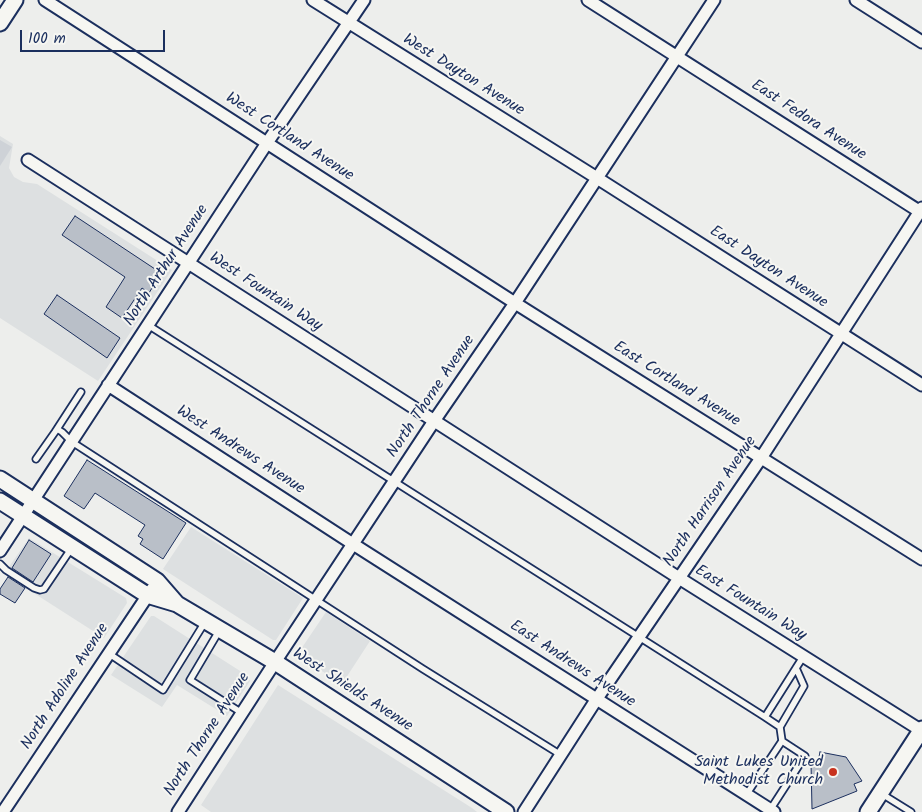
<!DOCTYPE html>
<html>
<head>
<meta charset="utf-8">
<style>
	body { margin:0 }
	#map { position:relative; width:922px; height:812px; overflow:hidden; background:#edeeec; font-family:Kalam,sans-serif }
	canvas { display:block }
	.scale { position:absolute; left:20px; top:30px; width:145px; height:22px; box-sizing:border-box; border:2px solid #1b2f5e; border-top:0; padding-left:6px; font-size:15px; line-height:18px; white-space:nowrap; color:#1b2f5e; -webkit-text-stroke:4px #f6f6f2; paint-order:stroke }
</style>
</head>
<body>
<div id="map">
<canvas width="922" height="812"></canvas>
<div class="scale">100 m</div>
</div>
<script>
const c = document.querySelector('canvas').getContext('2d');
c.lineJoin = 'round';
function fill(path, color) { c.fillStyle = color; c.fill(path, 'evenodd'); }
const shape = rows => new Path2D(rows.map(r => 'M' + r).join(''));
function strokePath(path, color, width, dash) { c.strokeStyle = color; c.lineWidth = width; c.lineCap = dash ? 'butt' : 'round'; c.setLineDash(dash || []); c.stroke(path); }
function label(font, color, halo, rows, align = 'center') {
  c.font = font + ' Kalam,sans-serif'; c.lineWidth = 4; c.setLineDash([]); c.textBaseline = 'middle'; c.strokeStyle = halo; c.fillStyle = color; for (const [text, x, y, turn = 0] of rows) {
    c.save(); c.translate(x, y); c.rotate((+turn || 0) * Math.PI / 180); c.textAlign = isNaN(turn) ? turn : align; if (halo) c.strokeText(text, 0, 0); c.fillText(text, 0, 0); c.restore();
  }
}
const built = shape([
	[0,136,13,144,9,168,14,177,23,182,37,184,172,270,98,381,0,318],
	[191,527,303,598,276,640,273,640,163,569],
	[29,538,126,598,127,603,104,638,4,574],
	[326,612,370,641,342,684,297,655],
	[151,616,154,616,248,676,250,681,227,716,177,685,162,707,111,675],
	[278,685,472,808,477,812,211,812,201,805]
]);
const green = shape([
	[0,140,12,147,0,166]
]);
const building = shape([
	[75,216,161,273,149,293,142,288,122,318,106,307,125,277,62,235,75,216],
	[57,295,120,338,107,358,44,314,57,295],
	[87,460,186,523,163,559,140,544,143,539,138,536,145,525,95,493,84,509,64,496,87,460],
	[29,540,51,554,33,582,12,568,29,540],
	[8,577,25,588,15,603,0,594,0,589,8,577],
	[820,752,846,757,862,781,854,784,857,791,812,809,811,763,818,762,820,752]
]);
const lane = shape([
	[148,325,765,717],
	[57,429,81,392],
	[36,459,55,432,57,429,62,432,72,442,423,669,561,755],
	[0,564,6,570,34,588,40,590,44,589,71,549],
	[219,631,190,680,242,713],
	[108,653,163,690,205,622],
	[796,668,804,686,780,727,765,717,796,668,803,657],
	[780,727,782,741],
	[882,794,911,812],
	[746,795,782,741,805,756,770,810]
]);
const street = shape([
	[45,0,515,303,922,559],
	[313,0,597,178,922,385],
	[588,0,922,213],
	[856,0,922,42],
	[28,160,679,578,922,731],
	[108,385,353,544,774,812],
	[0,551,267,143,364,0],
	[3,812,152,589],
	[178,812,275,662,434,421,515,303,714,0],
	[524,812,596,700,761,458,922,208]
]);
const secondary = shape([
	[0,23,15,0],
	[0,479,157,581,177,604],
	[0,501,147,595,177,604,275,662,506,812],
	[868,812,922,729]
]);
const markers = [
	[833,772,5,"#c8321e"]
];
const streetNames = [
	["West Dayton Avenue",463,76,32],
	["East Fedora Avenue",808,121,33],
	["West Cortland Avenue",289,138,33],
	["North Arthur Avenue",167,266,-57],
	["East Dayton Avenue",768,268,33],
	["West Fountain Way",265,293,33],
	["East Cortland Avenue",676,385,32],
	["North Thorne Avenue",432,397,-56],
	["West Andrews Avenue",240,451,33],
	["North Harrison Avenue",711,502,-56],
	["East Fountain Way",750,604,32],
	["East Andrews Avenue",572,665,33],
	["North Adoline Avenue",66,687,-57],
	["West Shields Avenue",352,691,33],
	["North Thorne Avenue",208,735,-57]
];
const poiNames = [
	["Saint Lukes United",823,763],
	["Methodist Church",823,781]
];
fill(built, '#dde0e1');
fill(green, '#ced2d7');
fill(building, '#b9bfc8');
strokePath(building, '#1b2f5e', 1);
strokePath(lane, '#1b2f5e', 9);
strokePath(street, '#1b2f5e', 15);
strokePath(secondary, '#1b2f5e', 19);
strokePath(lane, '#f6f6f2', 5.5);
strokePath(street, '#f6f6f2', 11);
strokePath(secondary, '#f6f6f2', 15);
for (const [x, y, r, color] of markers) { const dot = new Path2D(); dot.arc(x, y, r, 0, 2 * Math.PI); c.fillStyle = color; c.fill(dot); strokePath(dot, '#f6f6f2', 2); }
label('16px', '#1b2f5e', '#f6f6f2', streetNames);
label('16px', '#1b2f5e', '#f6f6f2', poiNames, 'right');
</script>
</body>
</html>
